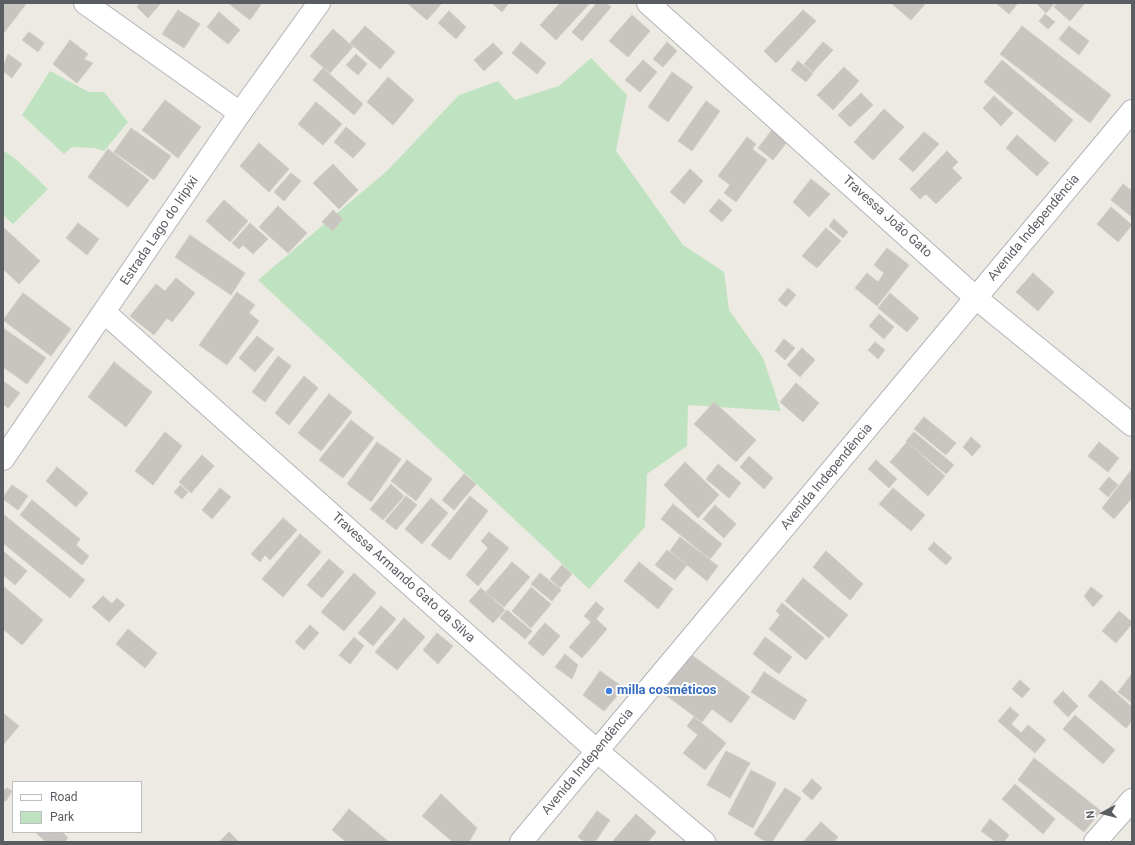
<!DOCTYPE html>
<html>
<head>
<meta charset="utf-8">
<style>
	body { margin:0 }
	#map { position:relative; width:1135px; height:845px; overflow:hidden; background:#eceae2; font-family:Roboto,sans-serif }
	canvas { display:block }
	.frame { position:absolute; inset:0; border:4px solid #5a5d62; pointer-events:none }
	.legend { position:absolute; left:12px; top:781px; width:130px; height:52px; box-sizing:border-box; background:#fff; border:1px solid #bdbec0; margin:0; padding:5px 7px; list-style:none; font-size:12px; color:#5a5d62 }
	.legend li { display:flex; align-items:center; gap:8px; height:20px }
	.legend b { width:20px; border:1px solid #bdbec0 }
	.north { position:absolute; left:1083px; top:793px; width:40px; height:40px; -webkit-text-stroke:3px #fff; paint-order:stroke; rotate:263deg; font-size:11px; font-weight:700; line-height:16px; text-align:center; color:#5a5d62 }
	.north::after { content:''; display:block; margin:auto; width:14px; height:18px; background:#5a5d62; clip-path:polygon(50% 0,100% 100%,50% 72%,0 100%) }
</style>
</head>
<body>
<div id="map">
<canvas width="1135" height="845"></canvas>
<div class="frame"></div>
<ul class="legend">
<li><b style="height:5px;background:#fff"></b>Road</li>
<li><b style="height:11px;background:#bfe3c0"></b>Park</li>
</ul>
<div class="north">N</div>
</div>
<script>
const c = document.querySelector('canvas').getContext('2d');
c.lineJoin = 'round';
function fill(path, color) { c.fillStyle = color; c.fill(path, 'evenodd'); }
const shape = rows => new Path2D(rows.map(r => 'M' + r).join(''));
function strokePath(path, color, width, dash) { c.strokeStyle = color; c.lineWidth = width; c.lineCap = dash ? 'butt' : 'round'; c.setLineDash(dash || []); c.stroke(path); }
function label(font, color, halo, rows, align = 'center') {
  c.font = font + ' Roboto,sans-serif'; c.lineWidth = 4; c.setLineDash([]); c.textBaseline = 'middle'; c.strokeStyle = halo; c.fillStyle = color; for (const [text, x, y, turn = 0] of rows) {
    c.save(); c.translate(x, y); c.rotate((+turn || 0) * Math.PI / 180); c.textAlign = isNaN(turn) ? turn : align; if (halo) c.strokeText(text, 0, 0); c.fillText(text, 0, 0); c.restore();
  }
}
const green = shape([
	[591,58,627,95,616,151,683,245,724,272,729,310,763,358,781,411,688,405,687,446,647,474,645,527,589,589,258,280,387,171,459,95,498,81,515,100,559,86],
	[50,71,89,92,104,92,128,122,104,151,95,148,72,147,64,154,22,115],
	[3,150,18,161,48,189,13,224,3,215]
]);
const building = shape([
	[5,3,26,4,3,34,3,6,5,3],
	[140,3,161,3,148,18,137,7,140,3],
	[228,3,262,3,250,20,228,3],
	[407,3,442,3,427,20,407,3],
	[492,3,509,3,502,12,492,3],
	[560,3,590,3,556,40,540,25,560,3],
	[597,3,606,3,611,7,582,41,572,32,597,3],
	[891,3,926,3,911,20,891,3],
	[996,3,1018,3,1009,14,996,3],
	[1036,3,1052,3,1054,4,1046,13,1036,3],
	[1057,3,1085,3,1070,21,1054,7,1057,3],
	[178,10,200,24,184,48,162,34,178,10],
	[803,10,816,21,776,63,764,51,803,10],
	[449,11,466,27,456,39,438,23,449,11],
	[219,12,240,30,228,44,207,27,219,12],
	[1045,14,1055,22,1048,29,1039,21,1045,14],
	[632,15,650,31,628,57,609,41,632,15],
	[365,26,395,52,380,69,350,43,365,26],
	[1022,26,1111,95,1090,123,1000,54,1022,26],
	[1069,26,1089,41,1079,55,1059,39,1069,26],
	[333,29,353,47,330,73,310,56,333,29],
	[29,32,44,43,38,52,22,40,29,32],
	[70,40,88,54,84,59,93,63,77,83,53,64,70,40],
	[521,42,546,63,537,74,512,53,521,42],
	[667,42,677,51,663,67,653,59,667,42],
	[823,42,833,50,813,72,804,64,823,42],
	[493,43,503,53,484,71,474,60,493,43],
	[8,54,22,64,12,78,3,71,3,67,8,54],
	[356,54,367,64,358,75,346,65,356,54],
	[643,60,657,72,640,92,625,80,643,60],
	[1002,60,1073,120,1055,142,984,82,1002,60],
	[798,61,813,73,806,82,791,70,798,61],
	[844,67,859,81,833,110,817,95,844,67],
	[323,68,363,104,354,115,313,80,323,68],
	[672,72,693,87,668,122,648,107,672,72],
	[388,77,414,100,393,125,367,102,388,77],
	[861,93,873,105,850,127,838,115,861,93],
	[994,96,1013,113,1001,126,983,108,994,96],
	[165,100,201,127,178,158,142,130,165,100],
	[706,101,720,111,692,151,678,141,706,101],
	[316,102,342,124,323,145,298,124,316,102],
	[884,109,904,127,873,160,854,142,884,109],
	[775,126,790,138,773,160,758,148,775,126],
	[346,127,366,144,353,158,334,142,346,127],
	[131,128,171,156,154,180,114,152,131,128],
	[924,132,939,144,913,172,899,159,924,132],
	[1017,135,1049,163,1037,176,1006,148,1017,135],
	[747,137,756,144,752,149,767,160,736,202,724,193,730,185,718,176,747,137],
	[259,143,289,169,269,192,240,166,259,143],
	[108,149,149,180,128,207,88,177,108,149],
	[947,151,958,162,952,168,962,178,936,204,926,194,920,199,910,189,947,151],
	[333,164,358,190,339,209,313,183,333,164],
	[690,169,703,181,684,204,670,192,690,169],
	[291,173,301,181,284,201,274,192,291,173],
	[811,179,830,194,809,217,793,202,811,179],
	[1123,184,1132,191,1132,217,1111,200,1123,184],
	[719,199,732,210,722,222,709,211,719,199],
	[224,200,248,221,230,242,206,221,224,200],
	[278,206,307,233,288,253,259,227,278,206],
	[1111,207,1132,225,1118,242,1097,224,1111,207],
	[333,210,343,219,333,231,322,222,333,210],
	[834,219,848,232,843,238,829,226,834,219],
	[78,223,99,239,87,255,66,238,78,223],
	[250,223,268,239,253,254,243,245,239,249,232,243,250,223],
	[3,227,40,261,19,284,3,269,3,227],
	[826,228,841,241,817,268,802,256,826,228],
	[190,235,245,273,231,295,175,257,190,235],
	[887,248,909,265,877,306,855,288,867,273,878,282,884,273,874,265,887,248],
	[1033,273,1054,292,1038,311,1016,292,1033,273],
	[176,278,195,293,172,322,167,318,154,335,130,316,156,284,165,291,176,278],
	[788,288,796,295,786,307,778,300,788,288],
	[237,292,255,305,249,313,259,321,227,365,199,345,237,292],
	[23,293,71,329,51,356,3,320,23,293],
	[890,293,919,318,907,332,878,308,890,293],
	[879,314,894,327,884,339,869,326,879,314],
	[3,328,46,358,27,384,3,367,3,328],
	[257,336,274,349,255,372,239,358,257,336],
	[784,339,795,348,785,360,775,351,784,339],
	[875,342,885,350,878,359,868,350,875,342],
	[802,348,815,360,800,377,787,365,802,348],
	[278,356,291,366,265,402,252,392,278,356],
	[114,362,152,392,126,427,88,397,114,362],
	[304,376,318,388,289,425,275,413,304,376],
	[3,381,20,393,8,408,3,404,3,381],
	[796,383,819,403,803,422,780,402,796,383],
	[329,394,352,412,321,451,298,433,329,394],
	[714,402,756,440,736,462,694,424,714,402],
	[924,417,956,443,946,455,914,429,924,417],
	[351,420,374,438,343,478,319,460,351,420],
	[165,432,182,446,153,485,135,471,165,432],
	[914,432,954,465,946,474,906,441,914,432],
	[971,437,981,446,972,456,963,447,971,437],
	[377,442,401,459,371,502,347,484,377,442],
	[907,442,945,476,928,496,890,462,907,442],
	[1099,442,1119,458,1108,472,1088,456,1099,442],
	[202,455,214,466,191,493,179,482,202,455],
	[749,456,773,478,764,489,740,467,749,456],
	[407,460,432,479,416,501,391,481,407,460],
	[876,460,897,479,889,488,868,469,876,460],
	[685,462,719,495,698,518,664,485,685,462],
	[718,464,741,483,729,498,706,479,718,464],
	[57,467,88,493,76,507,46,481,57,467],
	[1132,469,1132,498,1114,519,1102,508,1132,469],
	[464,474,476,484,454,510,442,500,464,474],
	[1109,477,1118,485,1108,497,1099,489,1109,477],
	[391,484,404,496,383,520,370,509,391,484],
	[12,485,28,496,18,510,3,499,3,497,12,485],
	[180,485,188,492,182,499,174,492,180,485],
	[220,488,231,497,212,519,202,510,220,488],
	[893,488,925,515,911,531,879,504,893,488],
	[406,496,417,505,396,530,385,521,406,496],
	[470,496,488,511,450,560,431,545,470,496],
	[431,498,448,513,422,544,405,529,431,498],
	[32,500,80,539,76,545,89,556,82,565,20,515,32,500],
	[673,504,722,544,710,559,661,519,673,504],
	[715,505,736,524,724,538,703,519,715,505],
	[3,514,85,580,70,598,3,543,3,514],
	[283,518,297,530,270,560,265,555,260,562,251,554,283,518],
	[489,532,509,548,478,586,466,575,488,548,481,541,489,532],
	[300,534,321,552,283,597,262,579,300,534],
	[680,537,718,566,707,581,670,551,680,537],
	[934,542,952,558,946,565,928,549,934,542],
	[667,550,687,565,675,580,655,565,667,550],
	[3,551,27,571,15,585,3,575,3,551],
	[826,551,863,584,850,600,813,567,826,551],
	[329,559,344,572,322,598,307,585,329,559],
	[512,562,530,577,504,607,486,592,512,562],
	[639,562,673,589,658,609,624,581,639,562],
	[562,565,572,574,560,588,550,579,562,565],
	[354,573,376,593,344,631,321,612,354,573],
	[540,573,561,590,552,601,531,584,540,573],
	[803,578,848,615,829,638,785,601,803,578],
	[3,586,43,620,22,645,3,629,3,586],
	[531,587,551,604,531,628,512,611,531,587],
	[1091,587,1103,596,1093,607,1084,596,1091,587],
	[481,588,505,610,493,623,469,601,481,588],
	[103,596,112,604,117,598,125,605,109,622,92,607,103,596],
	[596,602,604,609,596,619,607,629,582,658,569,647,591,622,584,616,596,602],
	[782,603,824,638,806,660,769,629,780,615,776,611,782,603],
	[381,606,396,619,373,646,358,633,381,606],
	[507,610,532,631,525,639,500,618,507,610],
	[1119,611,1132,622,1132,624,1116,643,1102,631,1119,611],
	[404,618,425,637,397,670,375,652,404,618],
	[545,623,560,636,543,656,528,643,545,623],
	[310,625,319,633,304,650,295,642,310,625],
	[128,629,157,653,145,668,116,644,128,629],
	[437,633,453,646,438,664,423,650,437,633],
	[354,637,364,646,350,664,339,655,354,637],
	[765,637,792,657,779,674,753,654,765,637],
	[565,654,578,665,572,679,555,667,565,654],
	[690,654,750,697,731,723,712,709,702,722,663,693,690,654],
	[600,671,624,688,604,711,583,695,600,671],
	[764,672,807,700,794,720,751,692,764,672],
	[1131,675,1132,676,1132,703,1118,692,1131,675],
	[1020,680,1030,689,1022,698,1012,689,1020,680],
	[1101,680,1132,707,1132,721,1126,728,1088,696,1101,680],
	[1063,691,1078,706,1068,717,1053,702,1063,691],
	[1010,707,1019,715,1011,724,1021,733,1028,725,1046,740,1035,753,998,721,1010,707],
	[3,713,19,726,3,745,3,713],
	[1075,715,1115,750,1103,764,1063,729,1075,715],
	[694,717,726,743,705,770,683,753,698,735,687,726,694,717],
	[726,751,750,763,730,798,707,785,726,751],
	[1034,758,1101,811,1084,832,1018,780,1034,758],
	[751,770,776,783,753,828,728,814,751,770],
	[812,779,822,788,812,800,802,791,812,779],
	[1015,784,1055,819,1043,834,1002,799,1015,784],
	[7,788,12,791,6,801,3,800,3,791,7,788],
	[785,788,801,798,772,842,766,842,754,834,785,788],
	[441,794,477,828,469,842,453,842,422,816,441,794],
	[349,809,389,842,346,842,332,830,349,809],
	[597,811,610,820,595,842,585,842,578,837,597,811],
	[636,814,656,832,648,842,612,842,636,814],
	[990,819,1009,835,1004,842,996,842,981,831,990,819],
	[821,822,838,837,834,842,803,842,821,822],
	[35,832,62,832,68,838,64,842,46,842,35,832],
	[229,832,239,842,219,842,229,832]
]);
const minor = shape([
	[85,3,240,113],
	[648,3,976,298,1132,425],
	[104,312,597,751,704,842],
	[521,842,1132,111],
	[1095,842,1132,800]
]);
const tertiary = shape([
	[3,459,240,113,319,3]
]);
const markers = [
	[609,691,4,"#3f7fe0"]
];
const streetNames = [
	["Travessa João Gato",887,217,42],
	["Avenida Independência",1034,228,-50],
	["Estrada Lago do Iripixi",160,231,-56],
	["Avenida Independência",827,477,-50],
	["Travessa Armando Gato da Silva",403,578,42],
	["Avenida Independência",588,762,-50]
];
const shopNames = [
	["milla cosméticos",617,691]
];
fill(green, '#bfe3c0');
fill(building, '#c8c4bf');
strokePath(building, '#d1ccc1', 1);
strokePath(minor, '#b2b4b9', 24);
strokePath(tertiary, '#b2b4b9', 24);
strokePath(minor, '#fff', 22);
strokePath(tertiary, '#fff', 22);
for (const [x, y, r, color] of markers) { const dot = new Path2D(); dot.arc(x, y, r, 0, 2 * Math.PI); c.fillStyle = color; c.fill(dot); strokePath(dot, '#fff', 1.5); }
label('13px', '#5a5d62', '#fff', streetNames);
label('bold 13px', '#366cbe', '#fff', shopNames, 'left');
</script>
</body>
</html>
